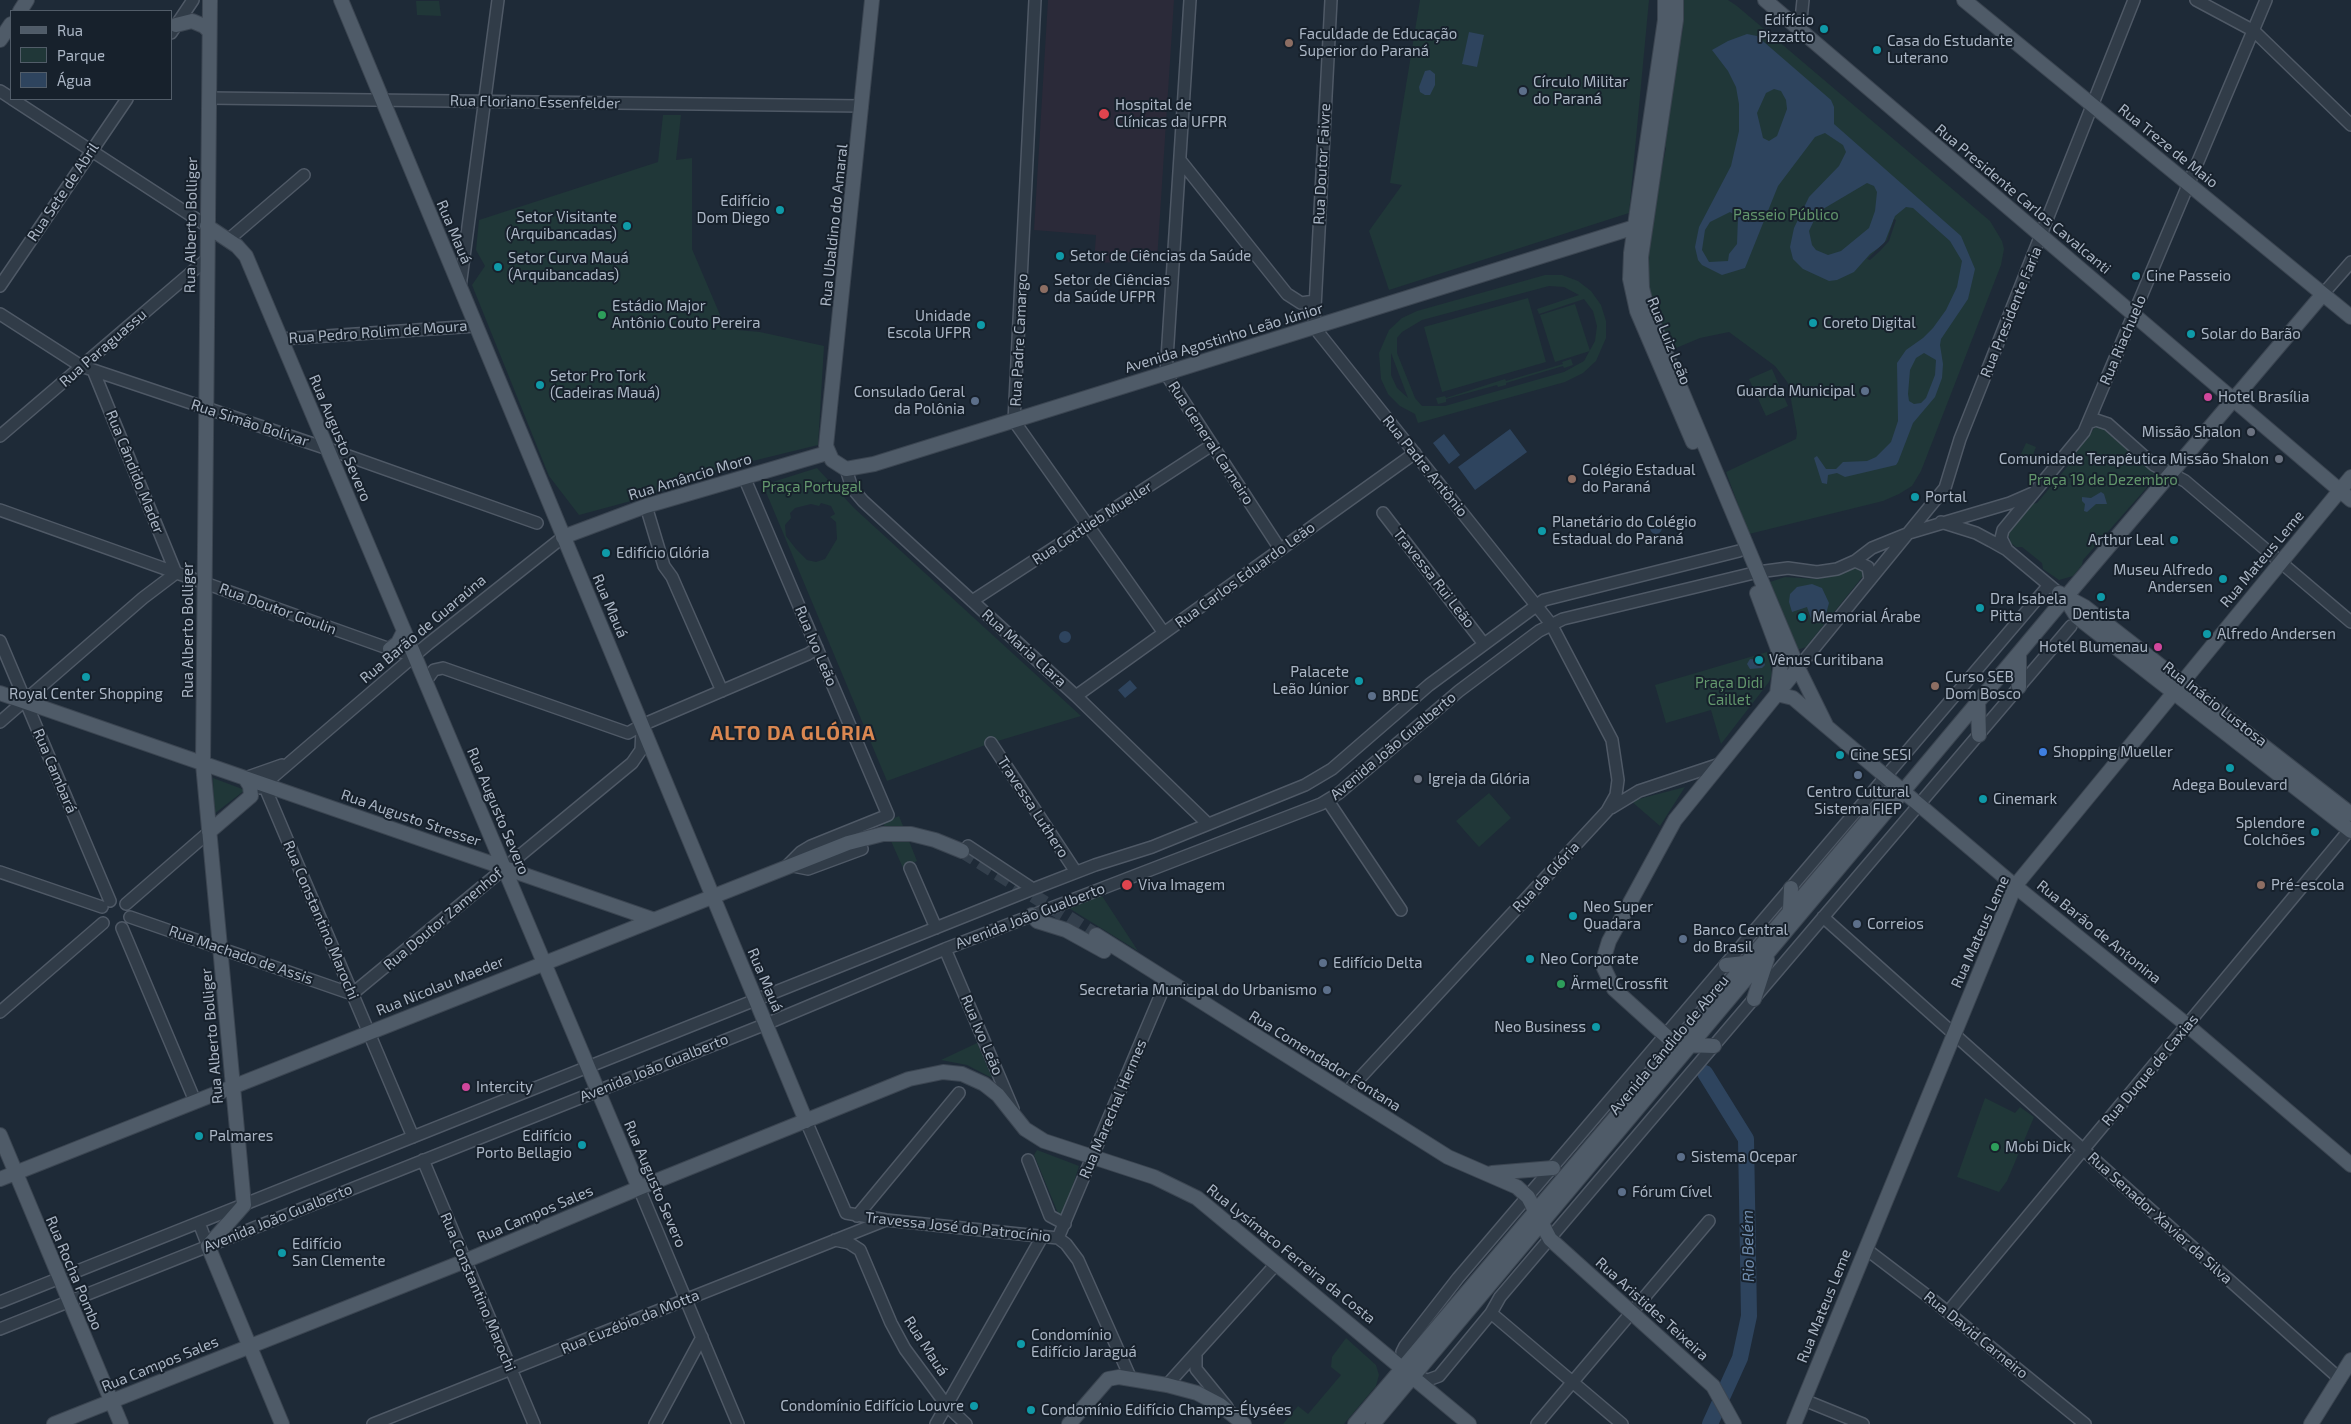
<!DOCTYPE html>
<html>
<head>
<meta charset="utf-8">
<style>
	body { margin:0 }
	#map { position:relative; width:2351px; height:1424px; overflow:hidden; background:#1e2a37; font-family:"Exo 2",sans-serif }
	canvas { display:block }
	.legend { position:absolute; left:10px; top:10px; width:162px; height:90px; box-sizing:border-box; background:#17212c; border:1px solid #525d69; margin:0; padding:6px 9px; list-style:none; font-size:15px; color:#abb6c5 }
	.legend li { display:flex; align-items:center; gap:10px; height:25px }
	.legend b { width:25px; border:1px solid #525d69 }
</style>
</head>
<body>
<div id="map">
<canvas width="2351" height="1424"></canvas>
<ul class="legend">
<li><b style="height:6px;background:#4f5b68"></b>Rua</li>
<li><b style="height:14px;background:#203738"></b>Parque</li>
<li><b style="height:14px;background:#2e445e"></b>Água</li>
</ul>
</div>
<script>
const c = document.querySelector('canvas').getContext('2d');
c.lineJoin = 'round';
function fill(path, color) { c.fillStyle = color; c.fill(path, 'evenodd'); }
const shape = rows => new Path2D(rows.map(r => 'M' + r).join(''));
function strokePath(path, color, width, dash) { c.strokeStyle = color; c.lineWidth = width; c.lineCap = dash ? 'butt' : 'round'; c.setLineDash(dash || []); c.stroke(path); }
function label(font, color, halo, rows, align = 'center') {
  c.font = font + ' "Exo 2",sans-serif'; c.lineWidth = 4; c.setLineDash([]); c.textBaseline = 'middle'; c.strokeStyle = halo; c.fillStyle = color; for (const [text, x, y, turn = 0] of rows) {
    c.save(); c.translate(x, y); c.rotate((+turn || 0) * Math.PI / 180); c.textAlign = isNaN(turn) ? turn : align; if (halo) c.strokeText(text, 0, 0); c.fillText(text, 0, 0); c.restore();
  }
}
const medical = shape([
	[1048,0,1174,0,1157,261,1094,263,1096,235,1034,230]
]);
const green = shape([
	[1420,0,1649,0,1629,213,1389,290,1369,231,1402,185,1390,183],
	[1684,0,1728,0,1737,6,1990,221,2002,241,2004,249,2001,265,1921,471,1912,486,1899,494,1883,501,1749,534,1726,472,1796,439,1797,433,1788,383,1775,366,1729,332,1700,338,1669,351,1655,320,1648,284,1647,259,1656,198,1666,148,1663,144,1675,64,1683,29],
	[416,1,439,1,441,16,417,15],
	[663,115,681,115,676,160,692,158,692,249,726,329,760,332,824,346,818,445,728,467,642,498,579,515,549,476,472,285,485,266,476,250,479,220,658,162],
	[1545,275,1562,275,1578,281,1591,291,1601,305,1606,321,1606,338,1596,361,1583,373,1565,382,1418,423,1415,414,1400,406,1388,394,1381,379,1379,353,1389,330,1402,318,1417,311],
	[1549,286,1564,287,1579,295,1537,309,1539,314,1584,299,1593,311,1597,326,1595,341,1584,361,1564,372,1445,406,1422,406,1415,398,1397,353,1397,338,1402,332,1422,320],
	[1391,353,1408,398,1397,388,1391,375],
	[1528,298,1546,362,1442,392,1424,327],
	[1575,304,1590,351,1555,362,1540,315],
	[1571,359,1573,365,1564,368,1563,366,1506,383,1506,385,1498,387,1497,385,1446,399,1446,402,1438,404,1436,398,1445,396,1446,398,1505,379,1506,381,1563,364,1562,362],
	[1772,369,1788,406,1766,416,1749,379],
	[2096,426,2107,429,2108,433,2143,463,2147,463,2156,472,2157,476,2083,560,2082,565,2073,576,2059,580,2043,569,2042,563,2022,547,2016,547,2011,543,2008,533,2031,504,2037,503,2068,466,2068,462],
	[2026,443,2036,447,2031,460,2020,456],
	[817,468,854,508,1081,716,991,743,887,781,763,485],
	[821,503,831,506,835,514,830,517,836,522,837,539,825,559,816,562,807,560,796,549,786,536,785,525,791,518,790,513,795,508,811,504,819,506],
	[1859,565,1865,573,1863,576,1806,647,1794,651,1767,583,1785,577,1816,579,1830,577],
	[1767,652,1771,667,1772,675,1769,682,1721,744,1711,710,1666,723,1655,685],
	[213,778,245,790,214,814],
	[1685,787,1660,826,1631,801],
	[1489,793,1511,818,1479,847,1456,821],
	[899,816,917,861,903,868,883,823],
	[1100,893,1138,951,1064,905],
	[977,1043,992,1078,967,1065,941,1060],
	[1985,1098,2015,1113,2020,1107,2034,1117,2007,1181,1999,1192,1957,1177],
	[1037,1150,1079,1166,1064,1213,1061,1215,1058,1213,1034,1155],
	[1346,1338,1376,1365,1379,1375,1376,1386,1344,1424,1283,1424,1298,1406,1308,1414,1341,1375,1331,1367,1332,1357]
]);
const water = shape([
	[1469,32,1484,35,1477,67,1462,64],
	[1747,34,1757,36,1831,100,1834,107,1834,124,1961,236,1975,269,1968,299,1941,339,1940,345,1943,364,1942,378,1935,397,1913,423,1898,462,1896,465,1845,477,1837,473,1828,475,1827,484,1822,483,1814,458,1817,456,1826,469,1836,469,1843,462,1867,461,1876,457,1891,442,1898,421,1897,363,1906,350,1923,338,1933,328,1946,310,1957,287,1962,261,1950,241,1913,208,1906,207,1895,216,1884,244,1870,254,1854,272,1837,280,1829,281,1803,269,1793,259,1790,247,1794,228,1809,197,1839,166,1846,152,1843,145,1825,133,1815,137,1778,186,1745,268,1722,275,1702,265,1698,260,1695,247,1699,227,1731,166,1739,131,1739,104,1736,87,1728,71,1712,50,1728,41],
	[1774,89,1781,91,1786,100,1787,109,1777,136,1769,141,1763,138,1757,113,1766,93],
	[1867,183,1874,186,1877,192,1875,211,1869,228,1841,251,1828,255,1816,250,1812,245,1809,231,1818,212],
	[1730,212,1738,217,1737,244,1729,254,1728,261,1709,262,1702,250,1705,230,1710,222],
	[1924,353,1936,360,1935,375,1926,398,1921,403,1914,404,1909,401,1908,394,1910,370,1916,358],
	[1430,70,1435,74,1435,85,1430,95,1425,95,1420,92,1419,87,1425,71],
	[1510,429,1527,452,1475,490,1458,467],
	[1444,434,1460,455,1449,464,1433,443],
	[2101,492,2104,494,2107,504,2096,504,2087,512,2084,511,2085,504,2082,501,2082,497,2091,498],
	'1650 528a6 6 0 1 1 12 0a6 6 0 1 1-12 0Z',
	[1812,584,1822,588,1829,603,1826,614,1812,622,1807,607,1792,612,1789,602,1790,594,1797,587],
	'1059 637a6 6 0 1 1 12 0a6 6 0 1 1-12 0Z',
	[1750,659,1763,660,1765,665,1762,668,1750,669,1747,664],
	[1130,680,1137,688,1125,698,1118,690]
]);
const pier = shape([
	[1894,219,1896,220,1889,241,1880,251,1870,260,1867,259,1887,240]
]);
const river = shape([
	[1705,1073,1746,1139,1749,1316,1740,1358,1710,1424]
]);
const majorTunnel = shape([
	[962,851,1096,935]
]);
const minor = shape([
	[1035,0,1014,421,1164,633],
	[1190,0,1166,374,1280,549],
	[1331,0,1314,327,1551,624,1612,740,1618,780,1616,795,1607,811,1346,1093],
	[2196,0,2254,31,2351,125],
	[1800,30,1803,0],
	[171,33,193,0],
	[0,91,11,98],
	[209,98,862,106],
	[12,99,207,226],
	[1180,160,1287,294,1301,303,1315,301],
	[228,240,304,175],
	[0,286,127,99],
	[460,287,498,0],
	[2323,294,2351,262],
	[0,314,81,366,337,452,537,523],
	[281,339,476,326],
	[2088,423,2096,420,2108,424,2154,465,2185,481,2351,622],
	[0,436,207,259],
	[846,469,852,488,863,501,1076,696,1208,824],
	[744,477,888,815,811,846,801,852,788,865],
	[646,506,664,566,672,577,722,691],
	[0,510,390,649,415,656],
	[1383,513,1484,644],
	[1941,522,1976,533,1991,541,2007,550,2055,590],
	[2007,550,2001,538,2003,530,2084,432,2266,0],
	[1855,561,1868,567,1870,580],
	[972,601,1212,445],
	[0,641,110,901],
	[1798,668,1945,488,1960,439,2134,0],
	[426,681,434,670,443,668,628,733,642,725,808,654,817,648],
	[1076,696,1415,453],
	[0,722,143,598,176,573,93,370],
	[991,743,1076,872],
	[245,778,282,765],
	[264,785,413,1137],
	[260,788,428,644,563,537],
	[1328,801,1401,910],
	[1611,808,1639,791,1720,764],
	[968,846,1033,889],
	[788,865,808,869,862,849],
	[910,868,936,928],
	[0,872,102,907],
	[126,904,209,832],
	[130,917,352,994],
	[1823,917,2340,1379],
	[122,928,195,1101],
	[945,949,1013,1109],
	[352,994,632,763,641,750,642,729],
	[0,1012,103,923],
	[806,1121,846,1213,886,1220,1058,1238],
	[423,1160,534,1424],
	[1028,1160,1050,1216,1065,1224],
	[639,1188,738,1424],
	[857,1216,959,1093],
	[199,1223,208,1246],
	[1058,1238,1167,980],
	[1058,1238,1066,1244,1078,1260,1131,1379],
	[835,1240,849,1243,860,1250,891,1323,905,1349,947,1406,966,1424],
	[1866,1249,1929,1297,2085,1424],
	[0,1302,1033,889,1095,865,1152,847,1305,785,1332,769,1429,685,1544,600,1739,551],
	[1948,1312,2351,828],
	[1491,1313,1622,1424],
	[0,1329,766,1024,945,949,1321,804,1339,793,1459,691,1539,631,1563,619,1758,572,1788,568,1817,572,1837,569,1855,561,1872,548,1909,533,2010,503,2033,493],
	[1196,1356,1196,1369,1227,1407],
	[1403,1367,1402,1352,1405,1346,1458,1278,2049,585],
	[1414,1376,1428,1380,1439,1376,1491,1313,1500,1297,2071,626],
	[1167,1385,1277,1263],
	[1804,1400,1863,1424],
	[373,1424,886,1220],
	[655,1424,702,1337],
	[936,1424,1042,1237],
	[1537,1424,1709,1221]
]);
const major = shape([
	[210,0,203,764,244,1205,208,1246,282,1424],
	[341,0,806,1121],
	[872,0,826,446,832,460,846,469,874,464,1635,227],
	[1665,0,1665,20,1631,253,1630,279,1637,311,1693,442],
	[1676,0,1676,20,1641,257,1642,288,1647,308,1798,668,1826,725],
	[1765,0,2351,500],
	[1964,0,2351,317],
	[20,11,27,0],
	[176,25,192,21,204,26,209,31],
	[0,40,11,24],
	[207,226,237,246,246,256,639,1188],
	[563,537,646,506,827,453],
	[1757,593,1779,652,1781,663,1777,694],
	[2059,593,2085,607,2351,814],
	[2065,598,2077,617,2351,831],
	[390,649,398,643,404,631],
	[2019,653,2019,687],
	[0,693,652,919],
	[1777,694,1793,698,2015,886,2187,1025,2351,1165],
	[1978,701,1979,735],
	[209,832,251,796,250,786,245,778],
	[1790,909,1791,888],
	[1032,915,1037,921,1066,930,1104,951],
	[1096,935,1448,1157,1517,1187,1528,1197,1550,1239,1713,1386,1734,1424],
	[1726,965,1745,963],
	[1754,999,1767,959],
	[1676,1045,1614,989,1604,968,1605,954,1609,941,1675,820,1798,668],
	[1684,1045,1714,1046],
	[0,1135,121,1424],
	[1492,1173,1553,1168],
	[0,1179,848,843,883,834,911,834,935,840,962,851],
	[54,1424,465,1261,639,1188,909,1079,943,1072,962,1074,984,1084,998,1095,1025,1129,1044,1141,1154,1177,1197,1198,1469,1424],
	[1069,1424,1108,1379,1119,1377,1167,1385,1197,1393,1220,1405,1244,1424],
	[1355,1424,1888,796],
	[1373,1424,2065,598,2323,294],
	[1794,1424,2015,886,2351,477],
	[2311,1424,2351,1360]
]);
const markers = [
	[1824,29,5,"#0f9aa8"],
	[1289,43,5,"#8d6e63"],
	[1877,50,5,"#0f9aa8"],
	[1523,91,5,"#5c6f8a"],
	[1104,114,6,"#e0444e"],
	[780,210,5,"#0f9aa8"],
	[627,226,5,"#0f9aa8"],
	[1060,256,5,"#0f9aa8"],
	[498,267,5,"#0f9aa8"],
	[2136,276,5,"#0f9aa8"],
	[1044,289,5,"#8d6e63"],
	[602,315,5,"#2e9e5b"],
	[1813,323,5,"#0f9aa8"],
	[981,325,5,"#0f9aa8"],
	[2191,334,5,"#0f9aa8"],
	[540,385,5,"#0f9aa8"],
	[1865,391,5,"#5c6f8a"],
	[2208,397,5,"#d1479c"],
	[975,401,5,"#5c6f8a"],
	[2251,432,5,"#6b7280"],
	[2279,459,5,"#6b7280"],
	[1572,479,5,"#8d6e63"],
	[1915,497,5,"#0f9aa8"],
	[1542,531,5,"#0f9aa8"],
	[2174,540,5,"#0f9aa8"],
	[606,553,5,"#0f9aa8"],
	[2223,579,5,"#0f9aa8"],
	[2101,597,5,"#0f9aa8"],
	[1980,608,5,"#0f9aa8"],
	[1802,617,5,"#0f9aa8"],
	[2207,634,5,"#0f9aa8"],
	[2158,647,5,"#d1479c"],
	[1759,660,5,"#0f9aa8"],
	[86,677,5,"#0f9aa8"],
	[1359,681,5,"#0f9aa8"],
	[1935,686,5,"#8d6e63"],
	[1372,696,5,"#5c6f8a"],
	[2043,752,5,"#3f7fe0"],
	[1840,755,5,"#0f9aa8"],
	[2230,768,5,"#0f9aa8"],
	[1858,775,5,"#5c6f8a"],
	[1418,779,5,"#6b7280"],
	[1983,799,5,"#0f9aa8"],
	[2315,832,5,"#0f9aa8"],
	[1127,885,6,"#e0444e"],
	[2261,885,5,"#8d6e63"],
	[1573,916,5,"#0f9aa8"],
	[1857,924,5,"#5c6f8a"],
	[1683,939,5,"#5c6f8a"],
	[1530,959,5,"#0f9aa8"],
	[1323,963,5,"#5c6f8a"],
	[1561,984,5,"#2e9e5b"],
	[1327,990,5,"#5c6f8a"],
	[1596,1027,5,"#0f9aa8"],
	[466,1087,5,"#d1479c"],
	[199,1136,5,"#0f9aa8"],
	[582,1145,5,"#0f9aa8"],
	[1995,1147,5,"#2e9e5b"],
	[1681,1157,5,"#5c6f8a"],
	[1622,1192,5,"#5c6f8a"],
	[282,1253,5,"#0f9aa8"],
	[1021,1344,5,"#0f9aa8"],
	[974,1406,5,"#0f9aa8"],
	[1031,1410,5,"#0f9aa8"]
];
const poiNames = [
	["Edifício",1814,20,"right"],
	["Pizzatto",1814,37,"right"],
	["Faculdade de Educação",1299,34],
	["Superior do Paraná",1299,51],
	["Casa do Estudante",1887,41],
	["Luterano",1887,58],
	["Círculo Militar",1533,82],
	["do Paraná",1533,99],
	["Hospital de",1115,105],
	["Clínicas da UFPR",1115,122],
	["Edifício",770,201,"right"],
	["Dom Diego",770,218,"right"],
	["Setor Visitante",617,217,"right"],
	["(Arquibancadas)",617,234,"right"],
	["Setor de Ciências da Saúde",1070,256],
	["Setor Curva Mauá",508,258],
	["(Arquibancadas)",508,275],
	["Cine Passeio",2146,276],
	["Setor de Ciências",1054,280],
	["da Saúde UFPR",1054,297],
	["Estádio Major",612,306],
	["Antônio Couto Pereira",612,323],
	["Unidade",971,316,"right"],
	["Escola UFPR",971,333,"right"],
	["Coreto Digital",1823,323],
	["Solar do Barão",2201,334],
	["Setor Pro Tork",550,376],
	["(Cadeiras Mauá)",550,393],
	["Guarda Municipal",1855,391,"right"],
	["Consulado Geral",965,392,"right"],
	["da Polônia",965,409,"right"],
	["Hotel Brasília",2218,397],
	["Missão Shalon",2241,432,"right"],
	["Comunidade Terapêutica Missão Shalon",2269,459,"right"],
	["Colégio Estadual",1582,470],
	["do Paraná",1582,487],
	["Portal",1925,497],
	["Planetário do Colégio",1552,522],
	["Estadual do Paraná",1552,539],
	["Arthur Leal",2164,540,"right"],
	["Edifício Glória",616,553],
	["Museu Alfredo",2213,570,"right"],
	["Andersen",2213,587,"right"],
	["Dra Isabela",1990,599],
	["Pitta",1990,616],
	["Dentista",2101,614,"center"],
	["Memorial Árabe",1812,617],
	["Alfredo Andersen",2217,634],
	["Hotel Blumenau",2148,647,"right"],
	["Vênus Curitibana",1769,660],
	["Palacete",1349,672,"right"],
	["Leão Júnior",1349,689,"right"],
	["Curso SEB",1945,677],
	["Dom Bosco",1945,694],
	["Royal Center Shopping",86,694,"center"],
	["BRDE",1382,696],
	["Shopping Mueller",2053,752],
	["Cine SESI",1850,755],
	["Igreja da Glória",1428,779],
	["Adega Boulevard",2230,785,"center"],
	["Centro Cultural",1858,792,"center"],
	["Sistema FIEP",1858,809,"center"],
	["Cinemark",1993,799],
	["Splendore",2305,823,"right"],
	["Colchões",2305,840,"right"],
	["Viva Imagem",1138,885],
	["Pré-escola",2271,885],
	["Neo Super",1583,907],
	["Quadara",1583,924],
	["Correios",1867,924],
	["Banco Central",1693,930],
	["do Brasil",1693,947],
	["Neo Corporate",1540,959],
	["Edifício Delta",1333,963],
	["Ärmel Crossfit",1571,984],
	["Secretaria Municipal do Urbanismo",1317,990,"right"],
	["Neo Business",1586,1027,"right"],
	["Intercity",476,1087],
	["Palmares",209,1136],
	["Edifício",572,1136,"right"],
	["Porto Bellagio",572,1153,"right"],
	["Mobi Dick",2005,1147],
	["Sistema Ocepar",1691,1157],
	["Fórum Cível",1632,1192],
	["Edifício",292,1244],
	["San Clemente",292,1261],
	["Condomínio",1031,1335],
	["Edifício Jaraguá",1031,1352],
	["Condomínio Edifício Louvre",964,1406,"right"],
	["Condomínio Edifício Champs-Élysées",1041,1410]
];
const streetNames = [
	["Rua Floriano Essenfelder",535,102,1],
	["Rua Treze de Maio",2168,146,39],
	["Rua Doutor Faivre",1322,164,-87],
	["Rua Sete de Abril",63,192,-56],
	["Rua Presidente Carlos Cavalcanti",2023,199,40],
	["Rua Alberto Bolliger",191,225,-89],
	["Rua Ubaldino do Amaral",834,225,-84],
	["Rua Mauá",454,232,67],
	["Rua Presidente Faria",2011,312,-68],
	["Rua Pedro Rolim de Moura",378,332,-4],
	["Avenida Agostinho Leão Júnior",1224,338,-17],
	["Rua Padre Camargo",1019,340,-87],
	["Rua Riachuelo",2123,340,-67],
	["Rua Luiz Leão",1669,341,68],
	["Rua Paraguassu",103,348,-41],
	["Rua Simão Bolívar",250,423,18],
	["Rua Augusto Severo",340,438,67],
	["Rua General Carneiro",1211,443,57],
	["Rua Padre Antônio",1425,466,51],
	["Rua Cândido Mader",135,472,68],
	["Rua Amâncio Moro",690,477,-17],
	["Rua Gottlieb Mueller",1092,523,-33],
	["Rua Mateus Leme",2262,559,-50],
	["Rua Carlos Eduardo Leão",1245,575,-36],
	["Travessa Rui Leão",1434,578,52],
	["Rua Mauá",610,606,67],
	["Rua Doutor Goulin",278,609,20],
	["Rua Barão de Guaraúna",423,629,-40],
	["Rua Alberto Bolliger",188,630,-90],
	["Rua Ivo Leão",816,646,67],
	["Rua Maria Clara",1024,648,42],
	["Rua Inácio Lustosa",2215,704,38],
	["Avenida João Gualberto",1393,746,-40],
	["Rua Cambará",55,771,67],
	["Travessa Luthero",1033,807,57],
	["Rua Augusto Severo",498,811,67],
	["Rua Augusto Stresser",411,818,19],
	["Rua da Glória",1546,877,-47],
	["Avenida João Gualberto",1030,916,-21],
	["Rua Doutor Zamenhof",443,919,-40],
	["Rua Constantino Marochi",321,920,67],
	["Rua Mateus Leme",1980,932,-66],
	["Rua Barão de Antonina",2099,932,39],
	["Rua Machado de Assis",241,955,19],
	["Rua Mauá",765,980,67],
	["Rua Nicolau Maeder",440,986,-22],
	["Rua Ivo Leão",982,1035,67],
	["Rua Alberto Bolliger",212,1036,-95],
	["Avenida Cândido de Abreu",1669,1045,-50],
	["Rua Comendador Fontana",1325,1061,32],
	["Avenida João Gualberto",654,1068,-22],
	["Rua Duque de Caxias",2150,1070,-50],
	["Rua Marechal Hermes",1113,1109,-67],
	["Rua Augusto Severo",655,1184,67],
	["Rua Campos Sales",535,1214,-23],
	["Avenida João Gualberto",278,1218,-22],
	["Rua Senador Xavier da Silva",2160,1218,42],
	["Travessa José do Patrocínio",958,1227,6],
	["Rua Lysímaco Ferreira da Costa",1291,1254,39],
	["Rua Rocha Pombo",74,1273,67],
	["Rua Constantino Marochi",478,1292,67],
	["Rua Mateus Leme",1824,1306,-68],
	["Rua Aristides Teixeira",1652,1309,42],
	["Rua Euzébio da Motta",630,1322,-22],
	["Rua David Carneiro",1976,1335,39],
	["Rua Mauá",926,1346,57],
	["Rua Campos Sales",160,1364,-22]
];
const parkNames = [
	["Passeio Público",1786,215],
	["Praça 19 de Dezembro",2103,480],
	["Praça Portugal",812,487],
	["Praça Didi",1729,683],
	["Caillet",1729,700]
];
const waterNames = [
	["Rio Belém",1748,1246,-91]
];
const districtNames = [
	["ALTO DA GLÓRIA",793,733]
];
fill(medical, '#2b2a39');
fill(green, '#203738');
fill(water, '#2e445e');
fill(pier, '#1e2a37');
strokePath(river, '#2e445e', 16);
strokePath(majorTunnel, '#333f4c', 14, [14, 7]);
strokePath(minor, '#4f5966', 14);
strokePath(major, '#3b4551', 16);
strokePath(minor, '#313c48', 11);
strokePath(major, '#4f5b68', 14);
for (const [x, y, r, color] of markers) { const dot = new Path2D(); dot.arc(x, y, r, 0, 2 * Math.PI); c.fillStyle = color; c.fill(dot); strokePath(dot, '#17212c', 2); }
label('15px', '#abb6c5', '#17212c', poiNames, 'left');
label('15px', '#abb6c5', '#17212c', streetNames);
label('15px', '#62966c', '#17212c', parkNames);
label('italic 16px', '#718eb0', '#17212c', waterNames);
c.letterSpacing = '1px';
label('bold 20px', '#da8751', '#17212c', districtNames);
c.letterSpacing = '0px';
</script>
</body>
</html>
